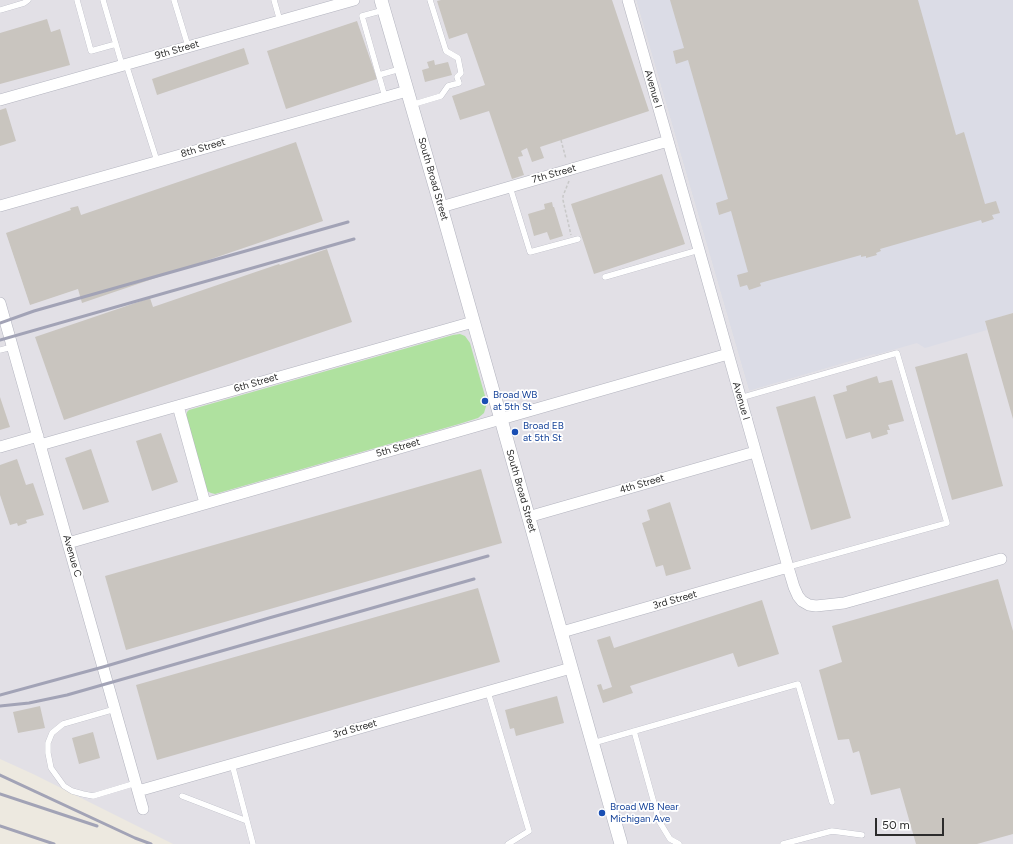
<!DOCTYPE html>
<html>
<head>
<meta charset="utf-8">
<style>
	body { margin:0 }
	#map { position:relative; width:1013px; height:844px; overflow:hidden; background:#ede9e0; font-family:Figtree,sans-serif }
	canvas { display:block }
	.scale { position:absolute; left:875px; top:818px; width:69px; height:18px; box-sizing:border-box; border:2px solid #2c2c2c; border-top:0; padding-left:5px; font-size:12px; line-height:14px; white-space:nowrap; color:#2c2c2c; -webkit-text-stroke:3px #fff; paint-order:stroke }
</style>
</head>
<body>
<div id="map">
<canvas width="1013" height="844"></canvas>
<div class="scale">50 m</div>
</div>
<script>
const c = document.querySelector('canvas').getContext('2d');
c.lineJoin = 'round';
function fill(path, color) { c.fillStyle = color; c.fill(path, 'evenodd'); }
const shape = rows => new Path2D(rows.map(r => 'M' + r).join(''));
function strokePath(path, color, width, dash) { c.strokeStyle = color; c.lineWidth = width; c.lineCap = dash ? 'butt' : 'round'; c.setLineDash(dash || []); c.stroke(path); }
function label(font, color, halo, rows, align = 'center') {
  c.font = font + ' Figtree,sans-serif'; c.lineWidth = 3.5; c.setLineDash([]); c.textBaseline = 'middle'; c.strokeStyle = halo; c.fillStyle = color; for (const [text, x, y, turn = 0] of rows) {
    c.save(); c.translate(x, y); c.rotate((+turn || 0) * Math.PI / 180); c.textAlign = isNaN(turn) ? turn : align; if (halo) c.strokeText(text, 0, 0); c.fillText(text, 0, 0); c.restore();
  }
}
const industrial = shape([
	[0,0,636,0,749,391,1013,313,1013,844,173,844,33,774,0,759]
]);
const airport = shape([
	[636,0,1013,0,1013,313,985,322,987,330,925,348,917,343,875,355,875,354,749,391]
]);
const green = shape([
	[460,334,465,336,470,343,487,403,484,413,478,418,459,424,215,494,211,493,207,491,186,417,187,412,189,410,453,335]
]);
const building = shape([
	[441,0,612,0,649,111,540,147,544,158,532,162,527,148,521,151,523,156,518,157,524,175,512,179,489,111,460,120,452,96,485,85,467,33,449,39,437,1],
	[670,0,918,0,956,135,964,132,985,204,996,201,1000,213,992,215,994,219,982,223,981,220,880,249,881,251,876,253,877,255,866,258,866,256,861,257,861,255,760,283,761,286,749,290,747,285,740,287,737,275,748,272,731,211,719,215,716,203,728,199,688,60,676,64,673,51,684,48],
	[47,19,51,32,60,29,70,65,0,84,0,33],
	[357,21,377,79,286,109,267,51],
	[244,48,249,64,157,95,152,79],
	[434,60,435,65,448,62,452,75,425,82,422,70,429,68,427,62],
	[6,108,16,141,0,146,0,110],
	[296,142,323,221,82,303,78,289,30,305,6,233,71,210,70,208,78,206,81,215],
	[662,174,685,244,594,274,571,204],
	[552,202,553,207,554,207,563,236,550,240,547,232,534,236,528,214,545,209,544,204],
	[327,249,352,322,64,420,35,337,150,298,153,307,279,264,280,265],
	[1013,313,1013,419,985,321],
	[967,353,1003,486,952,500,915,367],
	[877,376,879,383,892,380,904,421,888,425,890,430,887,430,888,434,872,439,870,432,846,439,833,395,847,391,846,386],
	[815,396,851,518,811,530,776,407],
	[0,397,10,427,0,430],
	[161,433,178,482,152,491,136,441],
	[91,449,109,502,83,510,65,458],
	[17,459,26,485,33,483,44,515,26,520,27,523,18,526,17,523,10,525,0,495,0,465],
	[481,469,502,543,126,650,105,576],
	[670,502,691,569,666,576,663,565,656,567,642,523,650,520,647,510],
	[998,579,1013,631,1013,834,977,844,916,844,900,788,871,795,859,751,853,753,849,739,838,740,819,670,842,662,832,626],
	[478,588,500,662,157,760,136,685],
	[762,600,779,654,738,667,733,653,630,686,633,693,603,703,597,685,601,684,603,690,612,687,597,640,610,636,614,648],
	[557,696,564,723,516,736,514,728,510,729,505,710],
	[40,706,45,728,18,733,13,712],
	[93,732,100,758,79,764,72,738]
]);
const path = shape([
	[561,140,566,159],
	[569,181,563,196,563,200,571,235]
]);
const service = shape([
	[77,0,91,51,116,44],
	[103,0,122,65],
	[174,0,188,46],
	[274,0,280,21],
	[0,10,24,3,28,0],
	[384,10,362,16,385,97],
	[126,64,157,161],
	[379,75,400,69],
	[411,105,441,96,448,86,459,83,457,77,461,73,458,58,446,51,430,0],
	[510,187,530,252,578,239],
	[605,277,699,250],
	[0,350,12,347],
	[740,398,897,353,947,523,788,567],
	[488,692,529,831,508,844],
	[115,709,63,724,52,733,48,743,48,753,51,768,64,786,72,791,83,794,93,796,136,783],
	[634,731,659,821,670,839,679,844],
	[593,743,798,684,832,802],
	[232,764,247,821],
	[182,796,247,821,253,844],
	[783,844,832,831,862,835]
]);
const minor = shape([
	[628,0,699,250,788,567,794,587,798,596,802,601,809,605,816,606,844,603,1001,559],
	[0,100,354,0],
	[0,206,407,91],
	[441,207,668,141],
	[0,303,143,809],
	[178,406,205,503],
	[40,445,473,322],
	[0,447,38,436],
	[528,517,755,452],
	[68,543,728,354],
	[562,632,788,567],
	[138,791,571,668]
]);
const tertiary = shape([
	[381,0,441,207,621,844]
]);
const rail = shape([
	[0,323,34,311,348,222],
	[0,340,354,239],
	[0,695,103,667,269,618,488,556],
	[0,706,29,703,67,695,474,579],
	[0,775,135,838,151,844],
	[0,794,97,826],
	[0,826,54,844]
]);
const markers = [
	[485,401,4,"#1a4fb4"],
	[515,432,4,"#1a4fb4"],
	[602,813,4,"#1a4fb4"]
];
const streetNames = [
	["9th Street",177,50,-16],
	["Avenue I",653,89,74],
	["8th Street",203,148,-16],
	["7th Street",554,174,-16],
	["South Broad Street",433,179,74],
	["6th Street",256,383,-16],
	["Avenue I",741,401,74],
	["5th Street",398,448,-16],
	["4th Street",642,484,-16],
	["South Broad Street",521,491,74],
	["Avenue C",72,556,74],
	["3rd Street",675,600,-16],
	["3rd Street",355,729,-16]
];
const transitNames = [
	["Broad WB",493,395],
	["at 5th St",493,407],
	["Broad EB",523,426],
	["at 5th St",523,438],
	["Broad WB Near",610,807],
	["Michigan Ave",610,819]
];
fill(industrial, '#e2e0e6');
fill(airport, '#dbdce6');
fill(green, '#afe19f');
fill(building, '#c9c5bf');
strokePath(service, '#b3b4bf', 6);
strokePath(minor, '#b3b4bf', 12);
strokePath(tertiary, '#b3b4bf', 14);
strokePath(path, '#c8c8c8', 1.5, [3, 2]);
strokePath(service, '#fff', 5.5);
strokePath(minor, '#fff', 11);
strokePath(tertiary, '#fff', 13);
strokePath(rail, '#a2a3b6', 3);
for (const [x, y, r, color] of markers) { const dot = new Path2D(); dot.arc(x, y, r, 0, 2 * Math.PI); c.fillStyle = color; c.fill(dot); strokePath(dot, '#fff', 1.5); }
label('10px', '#2c2c2c', '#fff', streetNames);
label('10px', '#164399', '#fff', transitNames, 'left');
</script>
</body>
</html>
